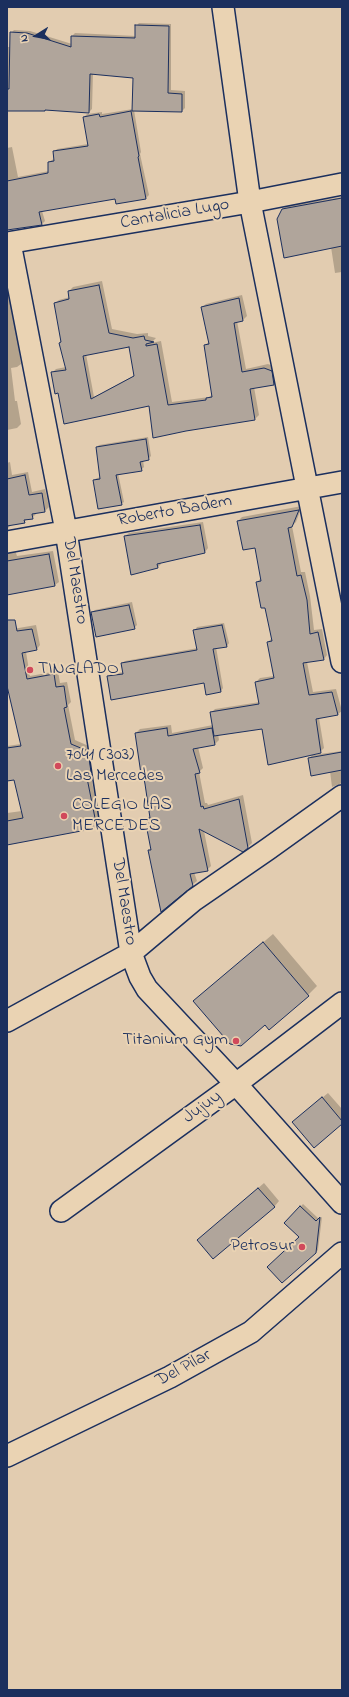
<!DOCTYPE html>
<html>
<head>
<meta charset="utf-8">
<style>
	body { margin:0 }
	#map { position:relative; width:349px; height:1697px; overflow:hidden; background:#e2ccb0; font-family:"Indie Flower",sans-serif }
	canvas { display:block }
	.frame { position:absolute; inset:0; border:8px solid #1b2f5e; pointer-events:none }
	.north { position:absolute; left:16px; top:16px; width:40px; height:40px; -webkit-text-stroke:3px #ead3b3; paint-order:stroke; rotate:259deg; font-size:11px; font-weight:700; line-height:16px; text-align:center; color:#1b2f5e }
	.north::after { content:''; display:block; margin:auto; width:14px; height:18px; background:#1b2f5e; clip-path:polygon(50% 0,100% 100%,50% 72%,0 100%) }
</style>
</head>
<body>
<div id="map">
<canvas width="349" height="1697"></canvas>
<div class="frame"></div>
<div class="north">N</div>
</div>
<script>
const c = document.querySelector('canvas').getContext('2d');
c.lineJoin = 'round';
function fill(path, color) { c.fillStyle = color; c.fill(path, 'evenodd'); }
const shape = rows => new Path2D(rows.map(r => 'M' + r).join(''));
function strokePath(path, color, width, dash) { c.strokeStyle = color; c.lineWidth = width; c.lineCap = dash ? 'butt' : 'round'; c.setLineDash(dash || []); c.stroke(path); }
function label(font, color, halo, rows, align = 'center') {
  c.font = font + ' "Indie Flower",sans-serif'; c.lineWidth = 4; c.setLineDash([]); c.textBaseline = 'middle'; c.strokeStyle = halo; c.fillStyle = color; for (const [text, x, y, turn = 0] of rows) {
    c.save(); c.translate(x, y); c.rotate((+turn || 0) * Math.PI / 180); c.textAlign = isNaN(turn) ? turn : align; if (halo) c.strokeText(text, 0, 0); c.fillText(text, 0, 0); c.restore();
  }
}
const shadow = shape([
	[139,23,171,24,171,90,185,91,185,108,182,111,134,110,141,152,140,154,149,195,146,198,116,198,42,211,45,221,42,224,7,215,7,148,12,147,18,177,49,171,49,162,55,158,54,152,57,149,88,144,84,117,87,114,102,112,102,114,133,109,134,78,93,73,92,109,89,112,46,109,7,110,7,47,11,47,11,33,14,30,30,31,72,44,72,36,75,33,136,36,136,26],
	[342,197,342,272,335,273,331,247,283,209,286,206],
	[7,268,21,364,17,367,11,368,15,401,17,401,21,424,17,428,7,430],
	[102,281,112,329,137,334,148,333,148,336,156,338,151,343,161,341,172,402,209,397,213,394,205,345,210,341,202,307,206,304,242,295,247,316,243,320,237,321,246,369,268,364,275,367,278,380,274,384,254,387,259,415,255,419,186,430,149,405,65,423,59,392,52,373,56,369,66,367,60,343,61,341,55,303,59,300,70,297,69,291,73,287],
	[130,346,135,375,94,397,86,354],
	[148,437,151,456,148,459,143,460,144,467,141,470,118,473,124,502,121,504,94,480,97,478,101,477,97,447,99,445],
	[10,462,12,475,28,472,32,492,45,489,49,507,45,511,36,512,36,514,32,518,27,519,24,522,11,525,7,529,7,463],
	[302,506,296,522,292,526,301,572,305,572,310,596,314,630,322,629,327,655,324,659,307,662,313,692,336,689,342,711,338,714,319,718,324,748,320,752,263,728,218,734,219,740,215,744,198,747,203,768,199,772,205,803,207,803,208,805,243,795,252,843,248,847,204,831,211,866,207,870,194,872,197,881,192,885,149,850,152,848,146,820,150,816,146,784,136,733,140,729,171,725,172,733,213,725,211,713,215,709,260,702,256,682,260,678,274,676,268,642,272,638,266,606,257,582,261,578,256,547,238,521,242,517],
	[203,522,208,548,205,552,161,562,161,564,158,567,125,536,129,533],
	[7,550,15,550,17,556,53,551,59,582,55,585,7,594],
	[132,602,137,625,134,628,92,612,95,610],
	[224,623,229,643,227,646,216,647,223,688,221,691,205,682,108,677,111,674,124,672,122,663,125,661,198,648,195,630,197,627],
	[36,625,40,645,37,649,26,652,30,676,58,671,60,683,67,682,71,702,68,705,75,740,91,747,94,767,90,771,100,824,96,827,7,843,7,813,22,811,15,779,7,780,7,746,21,744,7,683,7,630],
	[342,751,342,783,332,787,330,771,309,759,312,755],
	[273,934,317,986,308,995,265,1024,204,993],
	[328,1093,342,1109,342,1123,299,1117],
	[264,1183,279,1201,274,1207,198,1240],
	[303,1204,319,1219,322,1217,318,1250,315,1253,286,1223]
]);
const building = shape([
	[135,25,169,26,168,93,182,94,182,112,132,111,133,78,90,74,89,113,45,110,45,111,7,111,7,89,9,89,10,32,27,33,71,47,71,36,135,38,135,25],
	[131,111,139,156,138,157,146,199,116,204,115,199,39,212,42,225,7,230,7,181,48,173,48,162,54,161,53,151,88,146,83,117,99,114,100,117,131,111],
	[342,198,342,246,284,258,277,219,282,209,342,198],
	[99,285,109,333,133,338,144,336,145,340,154,342,146,344,146,346,157,344,168,405,206,400,206,398,212,397,204,345,209,344,201,307,239,298,243,321,234,323,242,372,264,368,272,371,274,385,250,389,255,420,186,431,153,438,149,406,64,424,58,393,55,394,51,372,66,370,59,343,61,342,54,303,69,299,68,291,99,285],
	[129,347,134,376,91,399,83,356,129,347],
	[146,439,149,460,140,462,142,471,116,475,122,505,98,509,93,480,100,479,96,447,146,439],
	[25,475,29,495,42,493,45,512,32,514,33,519,24,520,25,523,7,526,7,479,25,475],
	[299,510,292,527,288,528,297,576,301,575,307,600,310,634,318,632,324,660,303,663,309,695,332,692,338,715,316,719,321,753,268,765,262,729,214,736,210,712,259,704,255,682,274,678,267,642,272,641,265,608,261,608,256,582,261,581,255,548,243,550,237,521,299,510],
	[200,525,205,553,157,564,158,568,131,575,124,536,200,525],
	[49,554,55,586,7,595,7,561,49,554],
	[129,605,135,629,96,637,91,612,129,605],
	[7,620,15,620,17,631,32,629,37,650,22,653,27,679,54,674,56,687,64,686,67,707,64,708,71,744,88,751,91,772,86,773,97,828,7,845,7,821,23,818,14,780,7,781,7,748,21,746,7,686,7,620],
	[222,625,227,647,213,649,221,692,206,695,204,683,111,700,107,676,123,674,121,663,197,650,193,630,222,625],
	[167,728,168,736,212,728,215,745,193,749,200,773,195,774,201,807,203,806,204,809,239,799,248,848,243,852,199,829,208,871,190,874,193,886,161,912,148,850,151,850,145,819,150,818,145,784,143,774,141,774,135,733,167,728],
	[342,752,342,770,311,776,308,758,342,752],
	[263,942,309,996,269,1030,265,1025,241,1046,230,1044,193,1001,263,942],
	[322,1097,342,1121,342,1124,314,1148,292,1122,322,1097],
	[258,1188,275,1207,213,1259,197,1240,258,1188],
	[300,1206,316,1221,320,1217,316,1253,282,1283,267,1267,299,1237,284,1223,300,1206]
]);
const minor = shape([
	[223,7,250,202,342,662],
	[7,243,250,202,342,184],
	[10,243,66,531,131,953,140,977,147,989,236,1084,342,1203],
	[7,542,342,482],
	[7,1021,131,953,194,900,268,849,342,796],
	[61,1211,236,1084,342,1003],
	[7,1456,170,1377,251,1332,342,1253]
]);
const markers = [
	[30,670,4,"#d1495b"],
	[58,766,4,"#d1495b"],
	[64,816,4,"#d1495b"],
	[236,1041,4,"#d1495b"],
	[302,1247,4,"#d1495b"]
];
const streetNames = [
	["Cantalicia Lugo",175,215,-10],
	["Roberto Badem",175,512,-10],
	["Del Maestro",74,581,81],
	["Del Maestro",123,902,81],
	["Jujuy",203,1108,-36],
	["Del Pilar",184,1369,-28]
];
const poiNames = [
	["TINGLADO",38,670],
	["7041 (303)",66,756],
	["Las Mercedes",66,777],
	["COLEGIO LAS",72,806],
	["MERCEDES",72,827],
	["Titanium Gym",228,1041,"right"],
	["Petrosur",294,1247,"right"]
];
fill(shadow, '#0003');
fill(building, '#b0a59b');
strokePath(building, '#1b2f5e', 1);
strokePath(minor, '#1b2f5e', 24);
strokePath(minor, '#ead3b3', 21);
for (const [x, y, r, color] of markers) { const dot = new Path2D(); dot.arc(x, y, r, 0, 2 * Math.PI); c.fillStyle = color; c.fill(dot); strokePath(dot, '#ead3b3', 1.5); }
label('18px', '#1b2f5e', '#ead3b3', streetNames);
label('18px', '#1b2f5e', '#ead3b3', poiNames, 'left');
</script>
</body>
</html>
